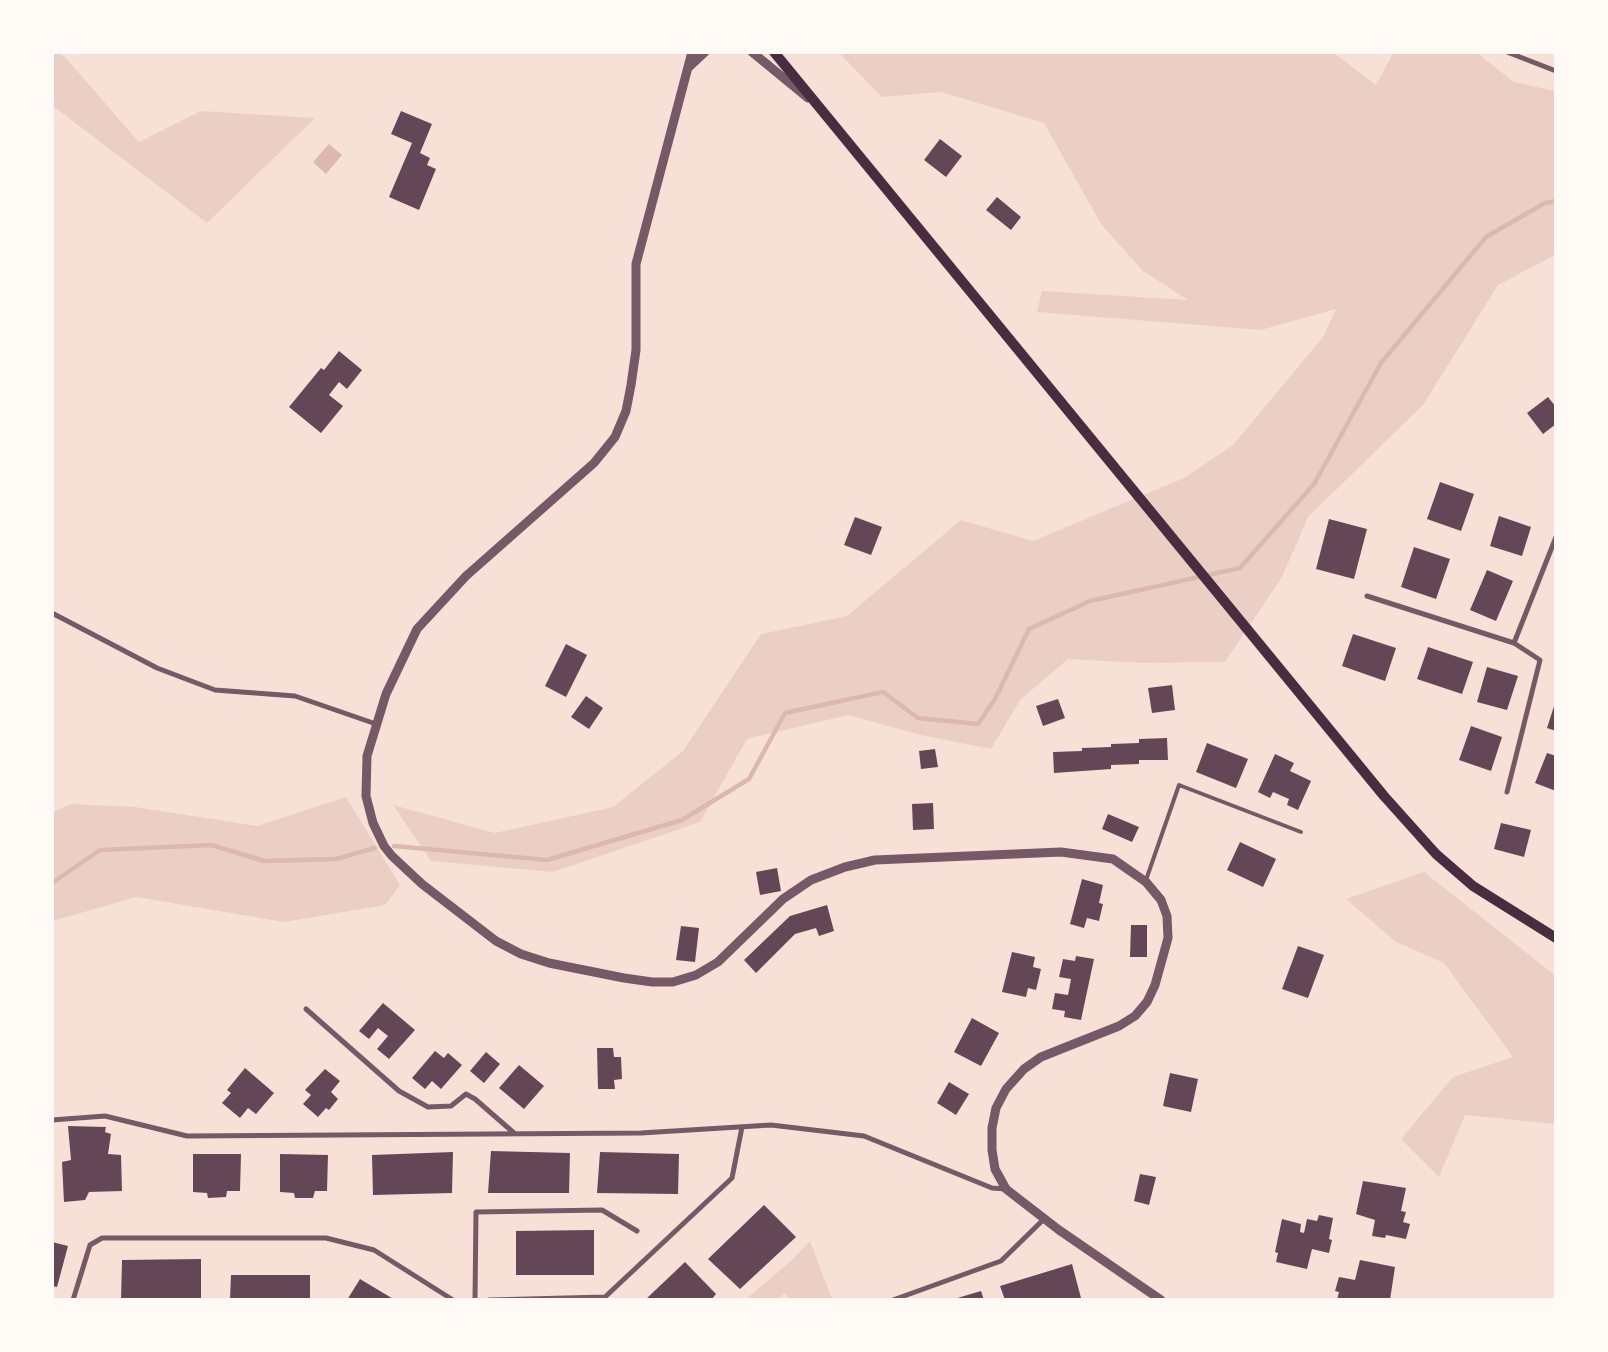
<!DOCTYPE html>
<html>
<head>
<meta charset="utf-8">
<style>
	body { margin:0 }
	#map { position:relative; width:1608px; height:1352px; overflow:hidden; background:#f7e1d7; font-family:"IBM Plex Sans",sans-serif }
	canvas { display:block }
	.frame { position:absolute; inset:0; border:54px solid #fffaf5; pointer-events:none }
</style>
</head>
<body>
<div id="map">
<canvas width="1608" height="1352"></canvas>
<div class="frame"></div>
</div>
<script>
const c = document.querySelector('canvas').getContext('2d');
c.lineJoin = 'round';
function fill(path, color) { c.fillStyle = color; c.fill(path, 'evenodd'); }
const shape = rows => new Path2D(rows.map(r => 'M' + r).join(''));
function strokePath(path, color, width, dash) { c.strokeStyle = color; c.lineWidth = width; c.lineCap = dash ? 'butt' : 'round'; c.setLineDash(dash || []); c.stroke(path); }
const green = shape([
	[52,53,58,53,65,57,139,142,201,111,315,118,207,223,53,106],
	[839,53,1334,53,1376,85,1393,53,1477,53,1514,82,1555,91,1555,255,1498,285,1423,405,1308,517,1282,577,1225,662,1142,663,1068,659,1020,700,991,749,921,735,848,715,747,739,700,822,553,872,431,861,393,805,495,833,613,807,683,751,761,634,847,616,961,520,1033,541,1184,478,1233,445,1323,337,1336,309,1261,330,1037,312,1042,291,1188,300,1143,271,1101,224,1044,123,941,92,882,97],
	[346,797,400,885,385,905,284,922,136,897,53,921,53,812,71,804,135,807,257,826],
	[1424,872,1556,976,1555,1124,1465,1115,1439,1177,1401,1139,1453,1077,1513,1057,1444,963,1396,942,1346,899],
	[810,1241,832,1299,789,1299,785,1293,778,1299,746,1299,791,1261]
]);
const water = shape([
	[329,144,342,155,326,174,313,162]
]);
const stream = shape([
	[394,846,547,860,682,820,749,779,785,713,883,692,918,718,978,724,995,699,1029,629,1090,601,1240,568,1314,484,1381,363,1486,237,1545,203,1556,201],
	[52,883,100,850,212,845,264,861,336,859,375,848]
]);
const building = shape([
	[401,111,432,124,420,153,430,158,427,165,436,169,419,210,389,197,412,143,391,134],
	[940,139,962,156,946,177,924,160],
	[997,197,1021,217,1011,230,986,210],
	[339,351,362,370,347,389,339,382,329,395,343,406,321,433,289,407,321,368,324,370],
	[1548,397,1556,407,1556,424,1543,434,1527,413],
	[1440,482,1474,494,1461,531,1427,519],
	[1499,516,1531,527,1522,556,1490,546],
	[855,517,882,527,871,555,844,545],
	[1329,519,1367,529,1354,579,1316,569],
	[1414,547,1450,559,1436,599,1401,587],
	[1487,570,1513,581,1496,621,1470,610],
	[1353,634,1396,648,1385,681,1342,666],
	[566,644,587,655,566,697,545,686],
	[1428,647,1473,662,1462,694,1417,679],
	[1487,667,1518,676,1507,710,1477,702],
	[1172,685,1175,710,1152,713,1148,688],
	[586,696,603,708,589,729,571,717],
	[1058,699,1065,718,1043,726,1036,706],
	[1555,703,1556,703,1556,731,1547,728],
	[1471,726,1502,737,1491,771,1459,760],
	[1167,738,1168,760,1139,760,1139,764,1111,765,1111,769,1054,773,1053,752,1082,751,1082,748,1111,747,1111,744,1139,743,1139,739],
	[1207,743,1248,759,1236,788,1196,772],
	[935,749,938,767,921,769,919,751],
	[1547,753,1556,756,1556,791,1535,783],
	[1275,754,1294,763,1290,771,1311,781,1298,810,1287,805,1289,799,1273,792,1270,798,1258,792],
	[933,803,934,829,913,830,912,804],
	[1108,814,1139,827,1132,842,1102,829],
	[1501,823,1531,830,1524,857,1494,849],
	[1240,842,1276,859,1263,887,1227,870],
	[777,868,781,891,760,895,756,872],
	[1082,879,1103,885,1099,903,1103,904,1099,921,1087,918,1084,928,1070,924],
	[827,905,834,931,819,936,816,928,795,934,756,973,744,960,790,916],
	[1131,925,1147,925,1147,957,1130,957],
	[681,926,699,928,695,962,676,960],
	[1298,946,1324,955,1308,998,1282,989],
	[1012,952,1035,957,1033,967,1041,969,1036,990,1028,988,1026,997,1002,992],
	[1076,956,1094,959,1081,1020,1064,1017,1065,1011,1052,1009,1055,993,1068,995,1071,979,1059,977,1063,959,1075,961],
	[383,1003,415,1030,389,1059,377,1049,388,1036,378,1028,369,1039,359,1031],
	[972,1018,999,1033,981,1066,954,1052],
	[597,1048,613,1048,614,1057,621,1057,622,1079,614,1080,615,1089,598,1089],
	[435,1051,444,1058,448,1053,462,1065,441,1089,432,1081,425,1089,412,1078],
	[486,1052,500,1064,484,1083,470,1071],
	[519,1065,544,1086,524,1109,499,1088],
	[245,1068,274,1093,256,1114,248,1108,240,1118,222,1103,231,1093,227,1090],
	[325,1069,340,1081,331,1092,338,1099,329,1110,326,1108,318,1117,303,1104,311,1095,305,1090],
	[1170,1073,1198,1079,1191,1112,1163,1106],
	[949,1082,969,1094,956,1115,937,1103],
	[68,1126,106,1127,105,1132,111,1134,108,1154,121,1155,122,1191,89,1192,85,1200,64,1202,62,1162,71,1160],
	[491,1151,570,1153,569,1193,488,1193],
	[453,1152,452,1193,373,1195,372,1155],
	[600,1152,679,1154,678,1194,597,1193],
	[193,1154,241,1154,240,1191,227,1191,226,1197,208,1198,207,1193,193,1192],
	[280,1154,328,1155,327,1191,315,1191,313,1198,295,1198,294,1193,280,1192],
	[1140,1174,1156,1177,1149,1205,1134,1201],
	[1363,1181,1406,1188,1401,1211,1406,1212,1403,1222,1410,1224,1406,1239,1386,1235,1385,1238,1372,1236,1375,1220,1356,1214],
	[764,1205,796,1237,740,1289,708,1259],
	[1319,1215,1333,1218,1329,1239,1332,1240,1329,1253,1312,1249,1307,1269,1276,1262,1278,1253,1275,1252,1282,1219,1301,1224,1300,1232,1304,1233,1307,1219,1317,1221],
	[594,1230,594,1275,516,1275,516,1231],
	[52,1242,68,1246,57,1287,52,1286],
	[201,1259,201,1299,121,1300,122,1260],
	[1360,1260,1395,1267,1390,1300,1337,1300,1339,1292,1335,1291,1339,1277,1355,1280],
	[685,1262,716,1294,711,1300,645,1300],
	[1072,1264,1081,1298,1005,1300,1000,1286],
	[231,1275,310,1275,310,1300,230,1300],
	[360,1279,395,1300,347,1300],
	[981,1291,984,1300,954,1300,954,1299]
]);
const service = shape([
	[1146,880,1179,785,1301,832]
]);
const minor = shape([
	[1507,52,1556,71],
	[1367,596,1514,643,1540,660,1507,792],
	[52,613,157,668,215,690,295,696,376,724],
	[1514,643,1556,537],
	[306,1009,399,1091,428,1107,451,1106,466,1094,475,1099,514,1133],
	[52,1120,105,1116,187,1136,641,1133,771,1125,864,1136,992,1188,1006,1189],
	[73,1300,90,1245,102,1238,326,1238,374,1250,453,1300],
	[475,1300,476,1212,602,1210,637,1231],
	[489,1300,605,1297,732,1178,742,1127],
	[893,1300,1001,1261,1044,1219]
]);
const tertiary = shape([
	[692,52,636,264,636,350,631,385,626,411,615,437,594,463,466,576,417,629,386,694,367,756,366,796,373,823,384,846,392,856,422,884,496,941,521,954,549,963,624,978,652,982,673,982,696,975,718,962,783,899,811,880,845,867,875,860,1061,852,1113,859,1146,882,1161,900,1167,916,1168,938,1155,985,1147,1002,1135,1016,1119,1026,1041,1057,1024,1069,1006,1089,996,1108,992,1128,992,1150,995,1169,1006,1189,1059,1230,1161,1300],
	[752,52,808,98],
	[689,67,705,52]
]);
const secondary = shape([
	[774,52,1384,796,1436,854,1473,886,1556,938]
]);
fill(green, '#ebcfc5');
fill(water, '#dcb8b0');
strokePath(stream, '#dcb8b0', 4.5);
fill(building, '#644757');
strokePath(service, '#755966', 4);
strokePath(minor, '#755966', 5);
strokePath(tertiary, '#755966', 9);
strokePath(secondary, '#4a2c40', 10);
</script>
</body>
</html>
